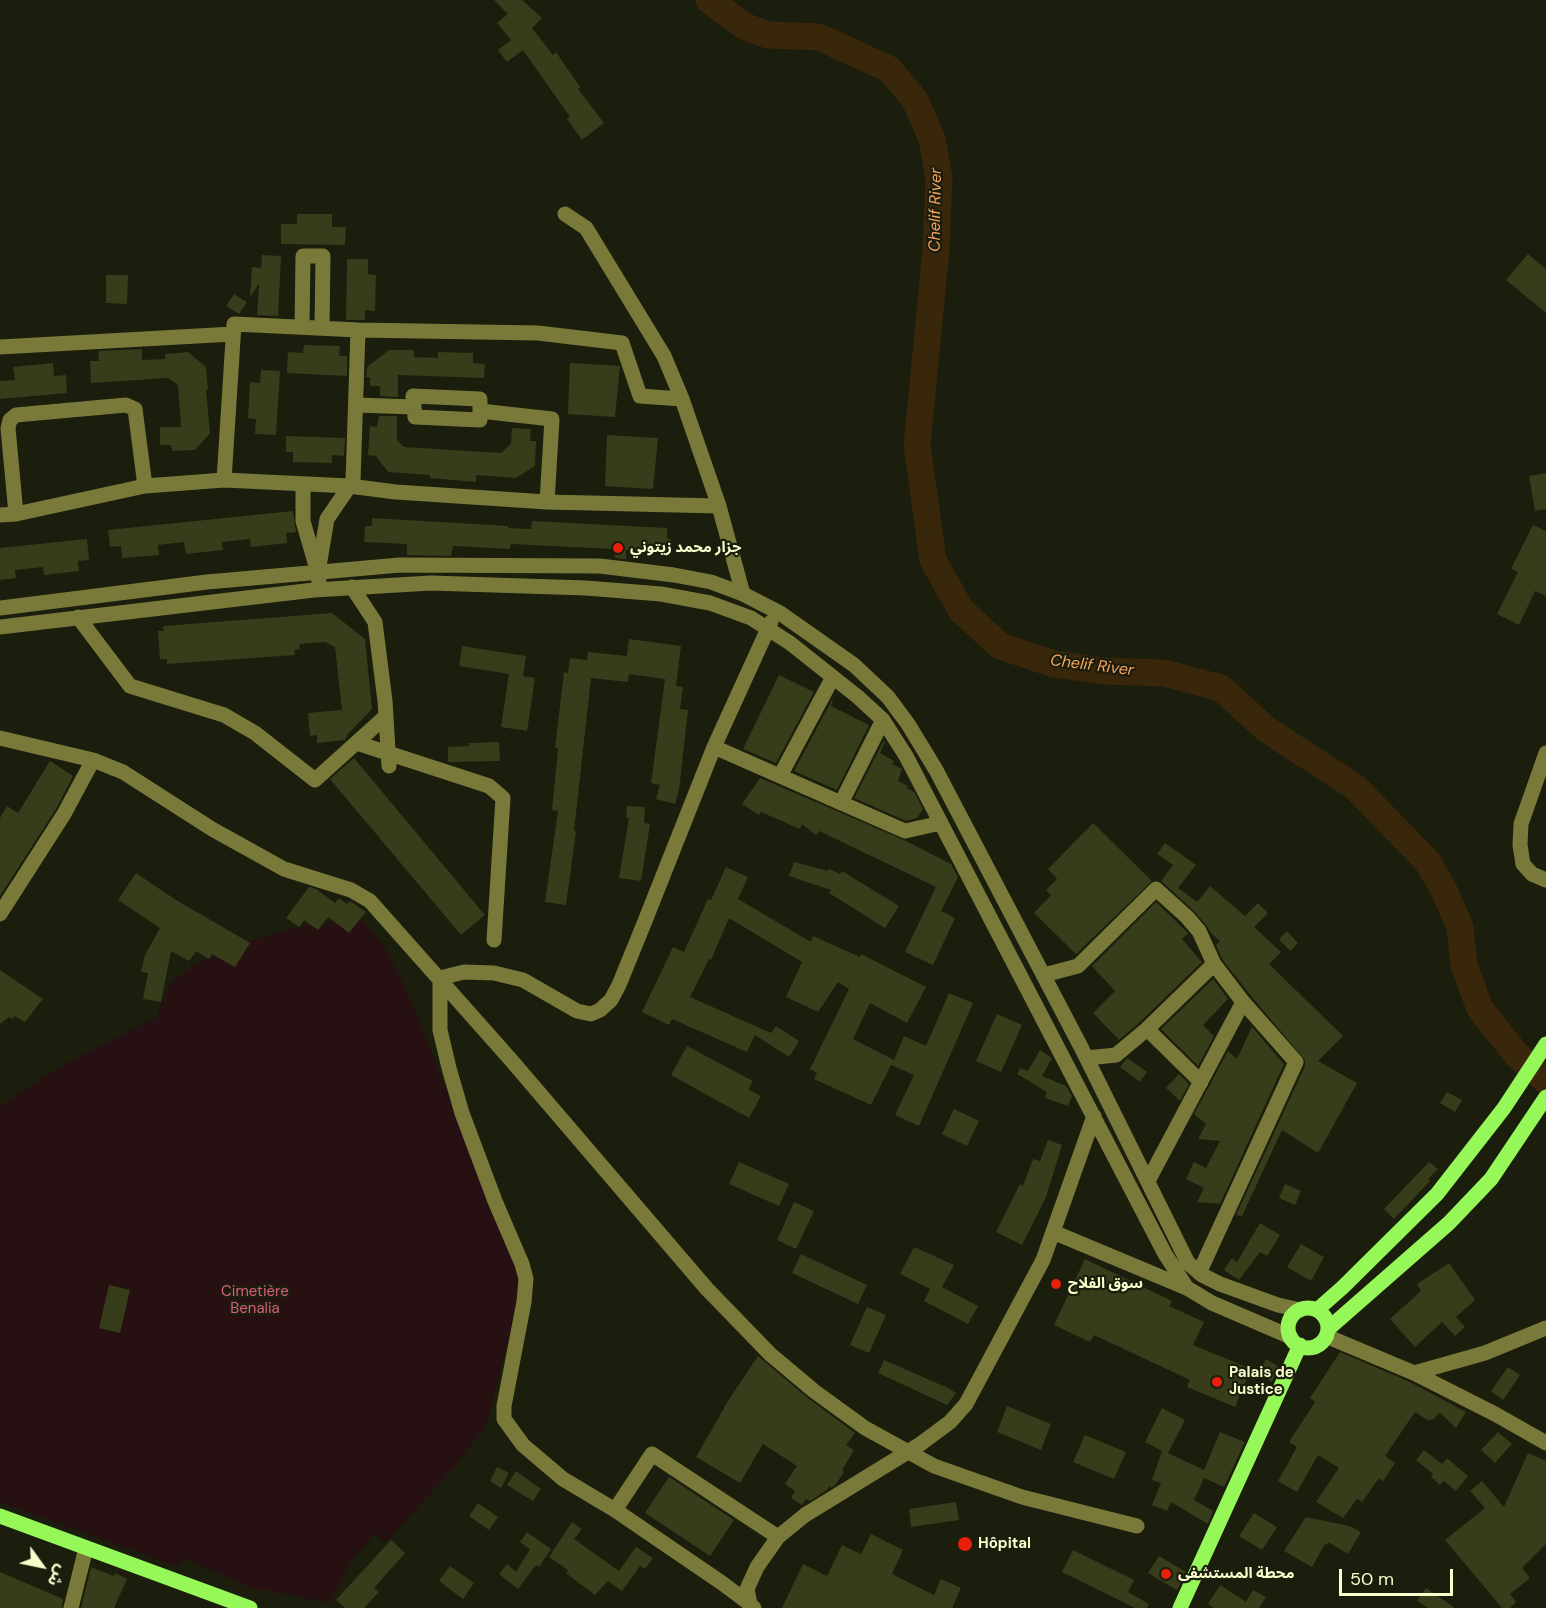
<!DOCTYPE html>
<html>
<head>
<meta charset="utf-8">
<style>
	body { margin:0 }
	#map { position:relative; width:1546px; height:1608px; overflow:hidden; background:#1b1d0d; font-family:"DM Sans","Noto Sans Arabic",sans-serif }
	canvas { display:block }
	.north { position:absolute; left:12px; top:1536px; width:60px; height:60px; -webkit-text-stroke:4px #1b1d0d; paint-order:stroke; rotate:123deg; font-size:16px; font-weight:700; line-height:24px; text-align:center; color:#f8fdcc }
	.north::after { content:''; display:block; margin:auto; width:21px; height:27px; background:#f8fdcc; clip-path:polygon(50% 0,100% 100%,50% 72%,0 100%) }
	.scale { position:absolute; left:1339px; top:1569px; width:114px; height:27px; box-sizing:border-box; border:3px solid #f8fdcc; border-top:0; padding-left:8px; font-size:18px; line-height:21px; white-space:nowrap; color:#f8fdcc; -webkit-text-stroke:4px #1b1d0d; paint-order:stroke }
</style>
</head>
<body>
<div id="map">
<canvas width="1546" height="1608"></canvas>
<div class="north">ش</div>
<div class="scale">50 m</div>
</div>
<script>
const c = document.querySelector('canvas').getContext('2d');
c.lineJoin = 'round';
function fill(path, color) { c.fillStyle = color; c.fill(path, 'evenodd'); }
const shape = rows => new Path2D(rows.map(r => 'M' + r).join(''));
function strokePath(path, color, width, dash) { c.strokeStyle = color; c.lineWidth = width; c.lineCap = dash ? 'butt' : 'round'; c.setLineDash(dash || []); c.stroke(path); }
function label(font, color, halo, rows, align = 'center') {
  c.font = font + ' "DM Sans","Noto Sans Arabic",sans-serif'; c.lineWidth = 4.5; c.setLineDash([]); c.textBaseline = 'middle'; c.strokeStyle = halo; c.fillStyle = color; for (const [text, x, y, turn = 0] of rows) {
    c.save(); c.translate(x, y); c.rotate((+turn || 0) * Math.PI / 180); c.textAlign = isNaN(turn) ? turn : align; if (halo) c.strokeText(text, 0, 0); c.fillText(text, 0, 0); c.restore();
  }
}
const green = shape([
	[350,905,384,946,398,972,422,1028,522,1285,486,1426,448,1474,386,1542,374,1534,349,1565,330,1603,266,1590,255,1590,185,1558,178,1567,0,1502,0,1108,4,1103,69,1062,157,1017,162,1001,173,981,197,963,255,939,307,925,319,930]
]);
const river = shape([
	[709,0,744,26,768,35,819,37,889,69,915,100,932,139,939,178,936,250,917,445,933,560,961,610,1000,646,1054,664,1104,671,1164,673,1221,688,1266,729,1355,787,1427,861,1444,890,1460,927,1464,965,1480,1009,1517,1055,1546,1081]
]);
const building = shape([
	[494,0,522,0,542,18,532,28,553,55,556,52,580,87,578,89,604,123,582,140,567,119,570,117,523,50,507,62,498,50,511,40,497,23,508,14],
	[297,214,332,214,332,227,346,227,345,245,281,244,281,224,297,224],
	[1528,254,1546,269,1546,313,1506,280],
	[262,255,281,256,278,316,257,315,259,284,250,297,252,267,261,268],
	[347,259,368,259,368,274,376,275,375,311,365,310,365,320,346,320],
	[106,275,128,275,127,304,106,303],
	[234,294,247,302,239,314,226,306],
	[304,345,340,346,339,356,347,356,347,376,287,373,288,352,303,353],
	[142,349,142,360,165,359,165,354,188,352,206,367,208,389,206,390,210,433,195,450,172,451,171,445,160,445,160,427,181,427,178,385,168,378,91,383,90,361,99,361,98,351],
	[389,350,414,350,414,357,438,358,438,352,473,353,473,363,485,364,484,378,398,375,398,397,380,396,380,386,370,386,370,377,366,377,367,367],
	[53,363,54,376,66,375,67,393,0,399,0,381,15,380,13,367],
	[570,363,620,366,615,417,568,414],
	[261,370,280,371,276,435,255,434,256,419,248,418,250,382,260,383],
	[379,416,397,416,397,440,404,447,501,453,511,444,512,428,531,429,530,441,536,441,535,466,516,478,476,475,476,482,430,478,430,475,388,472,376,456,368,455,370,426,377,427],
	[607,435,658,438,653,489,605,486],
	[286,436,345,438,344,456,332,455,332,463,293,462,293,452,286,452],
	[1546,473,1546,509,1535,511,1529,476],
	[293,511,296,532,286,533,287,543,251,547,250,539,222,542,223,550,186,554,184,542,158,545,159,555,122,558,121,546,110,547,108,530],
	[372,518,508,526,508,528,531,529,532,521,667,528,667,539,671,539,670,552,626,550,626,559,615,558,614,549,511,544,510,549,453,546,451,556,407,555,407,544,364,542,365,526,372,526],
	[1533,525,1546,531,1546,596,1535,591,1519,625,1497,614,1518,572,1511,569],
	[87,539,89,560,78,561,79,571,44,575,43,567,15,570,16,578,0,580,0,548],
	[332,613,365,639,372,709,347,735,345,740,317,743,317,735,310,736,308,713,342,710,335,647,325,642,299,644,300,649,294,650,295,655,167,664,167,659,160,659,158,631,164,631,163,626],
	[629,639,681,646,676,686,683,687,680,709,688,710,679,790,675,804,656,799,660,785,651,783,665,679,629,674,628,682,591,678,574,831,576,831,566,905,545,902,558,811,552,810,558,748,555,748,564,672,568,673,570,658,587,660,588,652,627,656],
	[462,646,526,656,523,676,535,678,527,731,501,727,509,674,459,666],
	[779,675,814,692,776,763,743,749],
	[832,700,833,701,831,706,869,725,837,790,794,771],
	[884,740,885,742,880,753,894,761,892,764,902,769,898,781,908,786,907,788,914,792,923,809,917,818,906,821,854,798],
	[499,742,500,761,448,762,448,747,469,746,469,743],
	[354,758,485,915,461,935,330,779],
	[50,761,73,776,56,809,0,896,0,818,7,806,18,813],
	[760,778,904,840,951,864,958,877,941,911,955,918,933,965,905,952,936,887,819,831,816,835,802,824,800,829,761,812,759,815,742,804],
	[627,806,645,807,644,823,650,824,641,881,619,878,629,818,626,818],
	[1093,823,1152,881,1076,954,1034,913,1051,895,1046,890,1057,879,1048,869],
	[1165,843,1196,865,1178,888,1197,902,1210,886,1245,916,1258,903,1268,913,1254,927,1281,952,1269,964,1343,1036,1318,1061,1357,1083,1318,1153,1282,1130,1242,1216,1236,1215,1305,1066,1305,1060,1251,996,1222,959,1216,945,1220,941,1211,933,1206,925,1194,911,1161,881,1173,865,1157,854],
	[794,862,828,871,829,869,840,874,842,871,899,906,885,928,829,893,831,890,789,876],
	[726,867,748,877,738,899,811,942,813,936,860,957,861,954,926,987,907,1023,870,1003,853,1039,894,1060,904,1036,926,1046,949,993,973,1003,919,1126,895,1115,914,1075,891,1065,892,1063,871,1105,814,1079,817,1073,810,1069,849,989,838,982,818,1012,786,997,802,962,729,918,711,960,709,959,690,997,771,1033,776,1026,799,1041,789,1057,755,1035,747,1052,672,1019,669,1025,642,1012,673,947,684,952,708,899,711,900],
	[136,873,176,900,250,943,235,967,212,954,209,959,196,951,189,961,171,951,161,1002,143,999,148,973,141,972,145,955,160,928,118,900],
	[309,887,316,889,335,903,339,898,347,904,350,901,366,912,349,933,328,917,318,930,304,920,299,927,286,918],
	[1156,902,1188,933,1182,939,1202,962,1140,1022,1119,1040,1093,1013,1115,991,1092,966],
	[1287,931,1298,943,1290,951,1279,939],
	[0,970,43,999,25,1022,15,1016,13,1019,9,1017,0,1024],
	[1213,979,1228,999,1203,1025,1214,1036,1198,1066,1161,1029],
	[997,1014,1022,1025,1001,1072,976,1061],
	[1252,1027,1284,1064,1220,1204,1197,1202,1204,1188,1186,1179,1194,1162,1206,1168,1220,1141,1198,1139,1206,1124,1194,1114,1228,1051,1237,1059],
	[687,1046,753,1081,748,1089,761,1096,749,1118,671,1075],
	[1040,1050,1052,1058,1042,1076,1066,1086,1072,1096,1068,1106,1045,1098,1047,1092,1017,1074,1020,1068,1028,1071],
	[1127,1058,1147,1072,1140,1082,1120,1067],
	[1179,1074,1189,1084,1180,1101,1166,1088],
	[1447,1092,1462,1100,1455,1112,1440,1103],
	[954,1109,979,1121,967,1146,942,1134],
	[1048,1140,1062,1145,1046,1197,1022,1245,996,1232,1020,1184,1023,1186,1033,1159,1040,1161],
	[739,1162,789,1184,779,1206,729,1184],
	[1429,1162,1438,1169,1428,1179,1430,1181,1394,1219,1384,1209],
	[1285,1184,1301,1191,1295,1205,1279,1198],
	[794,1202,814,1211,796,1249,777,1240],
	[1260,1223,1280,1235,1267,1256,1260,1252,1239,1280,1224,1270,1232,1258,1237,1262],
	[1301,1244,1324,1257,1311,1281,1287,1267],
	[914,1247,954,1265,942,1287,978,1306,968,1324,924,1301,930,1289,900,1274],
	[801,1254,867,1285,858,1304,792,1273],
	[1085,1259,1172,1301,1169,1306,1204,1322,1193,1345,1251,1369,1235,1407,1187,1387,1190,1380,1094,1335,1090,1342,1054,1325],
	[1449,1263,1475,1300,1456,1317,1465,1327,1455,1336,1442,1322,1415,1347,1390,1319,1421,1291,1417,1284],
	[109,1285,130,1290,120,1333,99,1328],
	[867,1307,886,1315,869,1353,850,1345],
	[1340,1352,1410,1382,1466,1412,1456,1428,1440,1413,1432,1420,1430,1419,1429,1421,1415,1412,1385,1456,1395,1463,1383,1481,1379,1478,1362,1502,1357,1499,1343,1518,1316,1502,1339,1468,1318,1455,1297,1492,1278,1481,1297,1447,1289,1442,1315,1402,1310,1398],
	[758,1356,808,1398,855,1433,846,1445,854,1450,842,1470,844,1472,836,1484,831,1488,829,1486,827,1490,810,1501,806,1499,802,1505,791,1498,795,1491,785,1484,797,1466,763,1444,740,1483,696,1457,728,1401],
	[1266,1359,1279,1367,1272,1382,1258,1374],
	[884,1360,948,1388,956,1393,947,1405,878,1373],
	[1508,1367,1520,1375,1503,1400,1491,1391],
	[1007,1406,1051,1424,1041,1450,997,1432],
	[1162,1408,1185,1420,1168,1453,1204,1470,1220,1432,1245,1442,1224,1487,1204,1478,1194,1500,1213,1511,1208,1524,1171,1502,1167,1511,1152,1505,1161,1483,1152,1480,1162,1451,1145,1442],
	[1498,1432,1512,1444,1495,1463,1481,1450],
	[1085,1435,1126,1452,1114,1479,1073,1462],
	[1424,1450,1442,1464,1447,1458,1468,1476,1456,1491,1444,1481,1440,1485,1431,1477,1433,1474,1416,1460],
	[1528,1453,1546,1461,1546,1544,1522,1568,1530,1578,1510,1594,1516,1602,1510,1608,1502,1608,1445,1540,1485,1508,1470,1491,1482,1481,1504,1507],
	[497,1467,509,1473,501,1488,490,1481],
	[516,1471,541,1489,533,1501,507,1485],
	[669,1477,734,1520,710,1556,645,1513],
	[956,1502,959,1520,911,1527,909,1509],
	[478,1503,498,1517,489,1530,469,1516],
	[1254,1513,1277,1527,1262,1550,1239,1536],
	[1306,1517,1349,1526,1361,1532,1348,1554,1328,1542,1327,1545,1325,1544,1312,1567,1284,1551],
	[572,1522,582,1529,574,1539,619,1571,636,1547,653,1558,645,1569,640,1566,622,1591,608,1581,595,1595,566,1573,568,1570,549,1557],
	[527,1532,551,1549,539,1567,536,1565,518,1589,499,1574,507,1564,516,1572,530,1549,520,1542],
	[871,1534,903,1550,892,1574,934,1595,941,1579,961,1588,952,1608,782,1608,803,1564,827,1576,842,1545,861,1554],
	[391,1540,405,1553,374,1588,379,1592,364,1608,345,1608,336,1600],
	[1073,1550,1134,1580,1128,1592,1149,1604,1147,1608,1135,1608,1062,1572],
	[1159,1556,1186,1572,1177,1590,1148,1573],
	[450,1566,474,1583,463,1599,439,1581],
	[91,1567,114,1576,115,1573,127,1579,114,1608,81,1608],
	[0,1572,63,1599,62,1608,0,1608],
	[1220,1585,1246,1602,1253,1590,1266,1597,1259,1608,1214,1608,1208,1604],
	[1426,1588,1455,1608,1428,1608,1417,1601]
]);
const minor = shape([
	[565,214,586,228,664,356,682,399,719,506,743,594],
	[302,327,303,256,323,256,322,328],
	[0,347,233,334],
	[413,396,480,399,480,420,415,417,413,396],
	[682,399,640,396,622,343,538,333,358,330,234,324,224,480,349,486,396,492,547,502,719,506],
	[356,405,414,407],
	[480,411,552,419,547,502],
	[303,484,303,521,316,566],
	[16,514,8,428,10,420,16,415,126,405,135,409,145,486],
	[0,515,16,514,145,486,224,480],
	[319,582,318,572,327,519,353,481,358,330],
	[352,587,375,622,385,701,389,766],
	[0,608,207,582,400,565,600,566,674,575,711,582,743,594,780,613,854,665,888,697,908,724,936,770,1082,1049,1188,1263,1202,1275,1220,1284,1278,1305,1300,1310],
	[78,617,130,686,224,715,255,733,315,780,386,716],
	[0,627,314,590,431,583,586,588,661,594,710,603,751,618,790,643,858,697,883,720,906,756,1165,1254,1187,1288,1212,1303,1291,1337],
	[0,738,93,760,123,772,212,829,284,869,351,890,370,901,511,1060,707,1289,770,1354,814,1391,865,1428,934,1466,1022,1497,1137,1526],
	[357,743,489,786,503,798,494,940],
	[714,747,905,831,941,823],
	[1546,753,1521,824,1520,845,1523,864,1532,874,1546,880],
	[780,776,833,677],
	[841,803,883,720],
	[0,914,64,814,93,760],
	[1044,975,1078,966,1156,889,1187,917,1199,931,1214,964,1243,1002,1296,1062,1199,1273],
	[1147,1029,1201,1082],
	[1087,1058,1116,1055,1147,1029,1214,964],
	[1148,1181,1243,1002],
	[1053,1232,1187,1288],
	[1326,1336,1414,1373,1495,1414,1546,1443],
	[1414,1373,1485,1353,1546,1328],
	[615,1510,563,1479,523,1445,504,1419,504,1406,524,1302,526,1279,522,1264,495,1201,462,1113,449,1068,440,1030,440,978,464,972,494,973,523,980,577,1011,591,1014,600,1010,611,1000,619,985,645,921,714,747,771,622],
	[750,1604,722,1583,615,1510,652,1454,778,1537],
	[71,1608,86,1548],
	[754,1608,750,1604,747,1589,757,1567,778,1537,805,1515,919,1445,950,1422,966,1404,1043,1260,1094,1116]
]);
const major = shape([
	'1288 1328a20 20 0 1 1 40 0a20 20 0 1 1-40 0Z',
	[1317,1310,1343,1287,1437,1194,1504,1108,1546,1044],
	[1328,1329,1449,1223,1491,1179,1546,1097],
	[0,1516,250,1608],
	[1180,1608,1300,1345]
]);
const markers = [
	[618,548,6,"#e91f0b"],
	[1056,1284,6,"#e91f0b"],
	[1217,1382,6,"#e91f0b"],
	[965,1544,8,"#e91f0b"],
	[1166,1574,6,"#e91f0b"]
];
const poiNames = [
	["جزار محمد زيتوني",630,548],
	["سوق الفلاح",1068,1284],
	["Palais de",1229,1373],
	["Justice",1229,1390],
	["Hôpital",978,1544],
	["محطة المستشفى",1178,1574]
];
const parkNames = [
	["Cimetière",255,1292],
	["Benalia",255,1309]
];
const waterNames = [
	["Chelif River",936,210,-89],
	["Chelif River",1092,666,7]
];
fill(green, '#271011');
strokePath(river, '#38270b', 27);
fill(building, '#373d1a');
strokePath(minor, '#797a3a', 15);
strokePath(major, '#95f758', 15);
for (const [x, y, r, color] of markers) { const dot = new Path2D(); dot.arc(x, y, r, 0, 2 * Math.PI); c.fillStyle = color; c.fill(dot); strokePath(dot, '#1b1d0d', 2); }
label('bold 15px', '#f8fdcc', '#1b1d0d', poiNames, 'left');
label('15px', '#d85c7d', '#1b1d0d', parkNames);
label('italic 16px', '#f7a45f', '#1b1d0d', waterNames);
</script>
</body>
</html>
